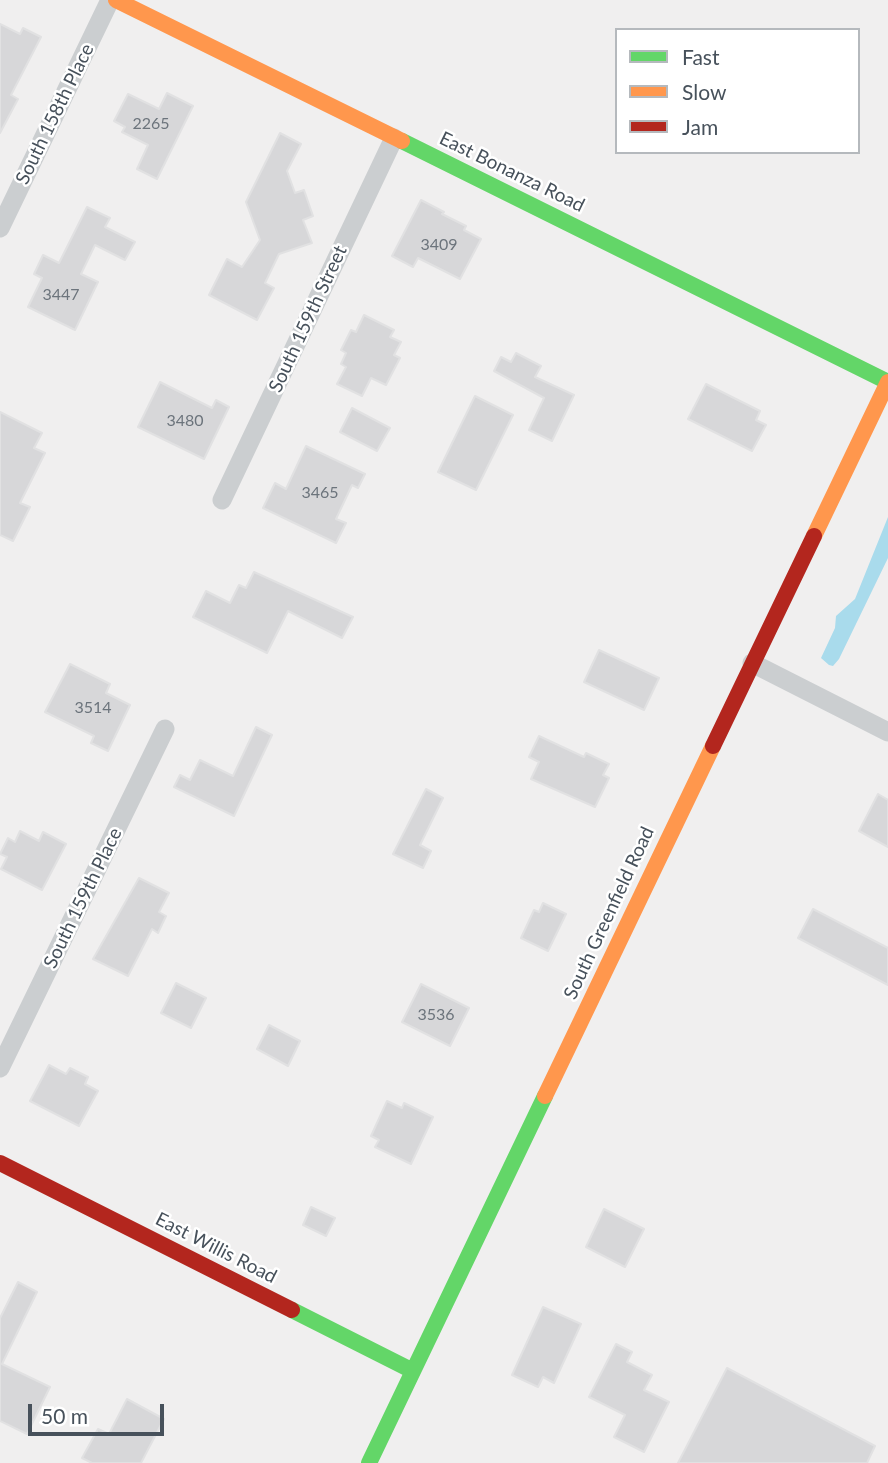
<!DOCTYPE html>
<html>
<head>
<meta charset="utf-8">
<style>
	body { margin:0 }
	#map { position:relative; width:888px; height:1463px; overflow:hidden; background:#f0efef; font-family:Lato,sans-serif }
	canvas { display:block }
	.legend { position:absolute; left:615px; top:28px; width:245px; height:126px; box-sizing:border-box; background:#fff; border:2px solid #b5b9bd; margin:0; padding:9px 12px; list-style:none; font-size:21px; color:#47515b }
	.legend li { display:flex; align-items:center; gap:14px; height:35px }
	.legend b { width:35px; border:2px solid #b5b9bd }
	.scale { position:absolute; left:28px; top:1404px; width:136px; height:32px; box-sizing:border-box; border:4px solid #47515b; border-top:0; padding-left:9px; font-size:21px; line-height:24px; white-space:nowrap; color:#47515b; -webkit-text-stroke:5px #fff; paint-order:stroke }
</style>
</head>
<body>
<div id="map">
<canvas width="888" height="1463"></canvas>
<ul class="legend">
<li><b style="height:9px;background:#63d668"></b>Fast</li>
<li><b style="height:9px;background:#ff974d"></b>Slow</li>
<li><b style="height:9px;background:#b3261e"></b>Jam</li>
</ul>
<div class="scale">50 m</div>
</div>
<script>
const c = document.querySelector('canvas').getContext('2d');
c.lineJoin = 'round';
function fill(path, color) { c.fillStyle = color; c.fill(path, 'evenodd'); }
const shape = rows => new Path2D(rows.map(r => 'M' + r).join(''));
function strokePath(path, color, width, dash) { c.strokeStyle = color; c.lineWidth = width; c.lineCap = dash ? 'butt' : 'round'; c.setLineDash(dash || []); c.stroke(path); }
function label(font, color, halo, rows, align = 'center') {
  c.font = font + ' Lato,sans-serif'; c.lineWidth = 5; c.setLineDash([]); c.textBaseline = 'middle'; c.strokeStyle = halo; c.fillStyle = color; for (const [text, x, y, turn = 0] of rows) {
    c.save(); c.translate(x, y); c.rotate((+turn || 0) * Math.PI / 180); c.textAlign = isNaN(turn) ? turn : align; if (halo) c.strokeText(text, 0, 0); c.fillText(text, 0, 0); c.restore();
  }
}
const water = shape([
	[888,517,888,558,839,659,833,666,829,665,821,658,835,628,836,616,855,599]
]);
const building = shape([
	[0,24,20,34,23,28,41,37,11,95,18,99,0,133,0,24],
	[167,93,193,106,157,179,137,169,148,145,122,132,125,127,114,121,128,94,159,109,167,93],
	[280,133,301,144,287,171,295,193,304,190,313,216,303,220,312,243,279,254,265,283,274,288,257,320,209,295,227,259,242,267,260,240,246,202,280,133],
	[421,200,444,212,442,214,466,226,464,230,481,239,460,279,418,258,413,267,392,256,421,200],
	[87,207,110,218,105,227,135,242,125,260,95,245,81,274,98,282,75,330,28,307,42,278,34,274,43,255,59,263,87,207],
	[364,315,394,330,390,337,401,342,394,355,400,358,386,385,371,378,362,396,337,384,346,367,341,364,346,353,341,350,351,330,356,332,364,315],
	[516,353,541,366,535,377,574,395,552,441,529,430,544,398,494,371,501,357,511,362,516,353],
	[160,382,212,408,216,400,229,407,204,459,138,427,160,382],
	[706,384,760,411,756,420,766,425,752,451,688,419,706,384],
	[475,396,513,415,476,490,438,472,475,396],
	[352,408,390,428,377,451,340,432,352,408],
	[0,412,42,433,34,448,45,453,20,503,30,507,13,541,0,535,0,412],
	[306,446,365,474,358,488,352,485,336,519,346,523,336,543,263,508,275,483,286,489,306,446],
	[254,572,353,617,342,638,288,611,267,653,193,617,206,591,230,603,239,585,246,588,254,572],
	[599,650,659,678,644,710,584,682,599,650],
	[70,664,110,684,106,693,130,705,108,751,91,743,94,736,45,712,70,664],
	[256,727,272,735,234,816,174,787,180,775,190,780,200,760,233,776,256,727],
	[539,736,584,757,586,753,609,764,603,775,609,778,595,807,531,779,539,762,529,757,539,736],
	[426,789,443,798,420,845,431,851,423,868,393,854,426,789],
	[878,794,888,800,888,847,859,831,878,794],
	[20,831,39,841,43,832,66,844,42,890,1,869,7,857,0,854,8,838,15,842,20,831],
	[139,878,169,893,159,912,166,916,158,933,152,929,128,976,93,959,139,878],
	[543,903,566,914,548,951,521,938,534,910,539,912,543,903],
	[813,909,888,948,888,985,798,938,813,909],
	[176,983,206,998,191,1028,161,1013,176,983],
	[421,984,469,1008,450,1046,402,1022,421,984],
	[269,1025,300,1041,288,1066,257,1049,269,1025],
	[49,1065,66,1074,70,1068,88,1077,85,1084,98,1091,79,1126,30,1101,49,1065],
	[387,1101,402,1108,404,1103,433,1117,411,1164,375,1147,379,1140,371,1136,387,1101],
	[311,1207,335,1218,326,1236,303,1225,311,1207],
	[604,1209,644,1229,625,1267,586,1247,604,1209],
	[18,1282,37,1292,2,1364,50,1387,27,1434,0,1421,0,1318,18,1282],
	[543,1307,581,1324,554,1383,543,1377,538,1387,512,1375,543,1307],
	[616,1344,632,1352,627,1362,652,1375,644,1390,669,1402,644,1452,614,1437,625,1415,589,1397,616,1344],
	[727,1368,875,1446,867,1463,678,1463,727,1368],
	[127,1399,164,1419,141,1463,92,1463,82,1458,98,1429,109,1434,127,1399]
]);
const street = shape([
	[0,228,110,0],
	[222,500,394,138],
	[752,663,888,732],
	[0,1068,165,729]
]);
const fast = shape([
	[402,141,888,382],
	[292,1310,413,1371],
	[369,1463,545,1096]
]);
const slow = shape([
	[116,0,402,141],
	[814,536,888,382],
	[545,1096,713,746]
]);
const jam = shape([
	[713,746,814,536],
	[0,1163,292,1310]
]);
const numberNames = [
	["2265",151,124],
	["3409",439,245],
	["3447",61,295],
	["3480",185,421],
	["3465",320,493],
	["3514",93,708],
	["3536",436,1015]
];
const streetNames = [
	["South 158th Place",55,114,-64],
	["East Bonanza Road",512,172,26],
	["South 159th Street",308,319,-65],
	["South 159th Place",83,898,-64],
	["South Greenfield Road",609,913,-65],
	["East Willis Road",216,1248,27]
];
fill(water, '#a9dbec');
fill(building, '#d7d7d9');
strokePath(building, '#e1e1e2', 2);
strokePath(street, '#cbced0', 19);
strokePath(fast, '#63d668', 16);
strokePath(slow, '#ff974d', 16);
strokePath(jam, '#b3261e', 16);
label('16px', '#6c747c', null, numberNames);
label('19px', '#47515b', '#fff', streetNames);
</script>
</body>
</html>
